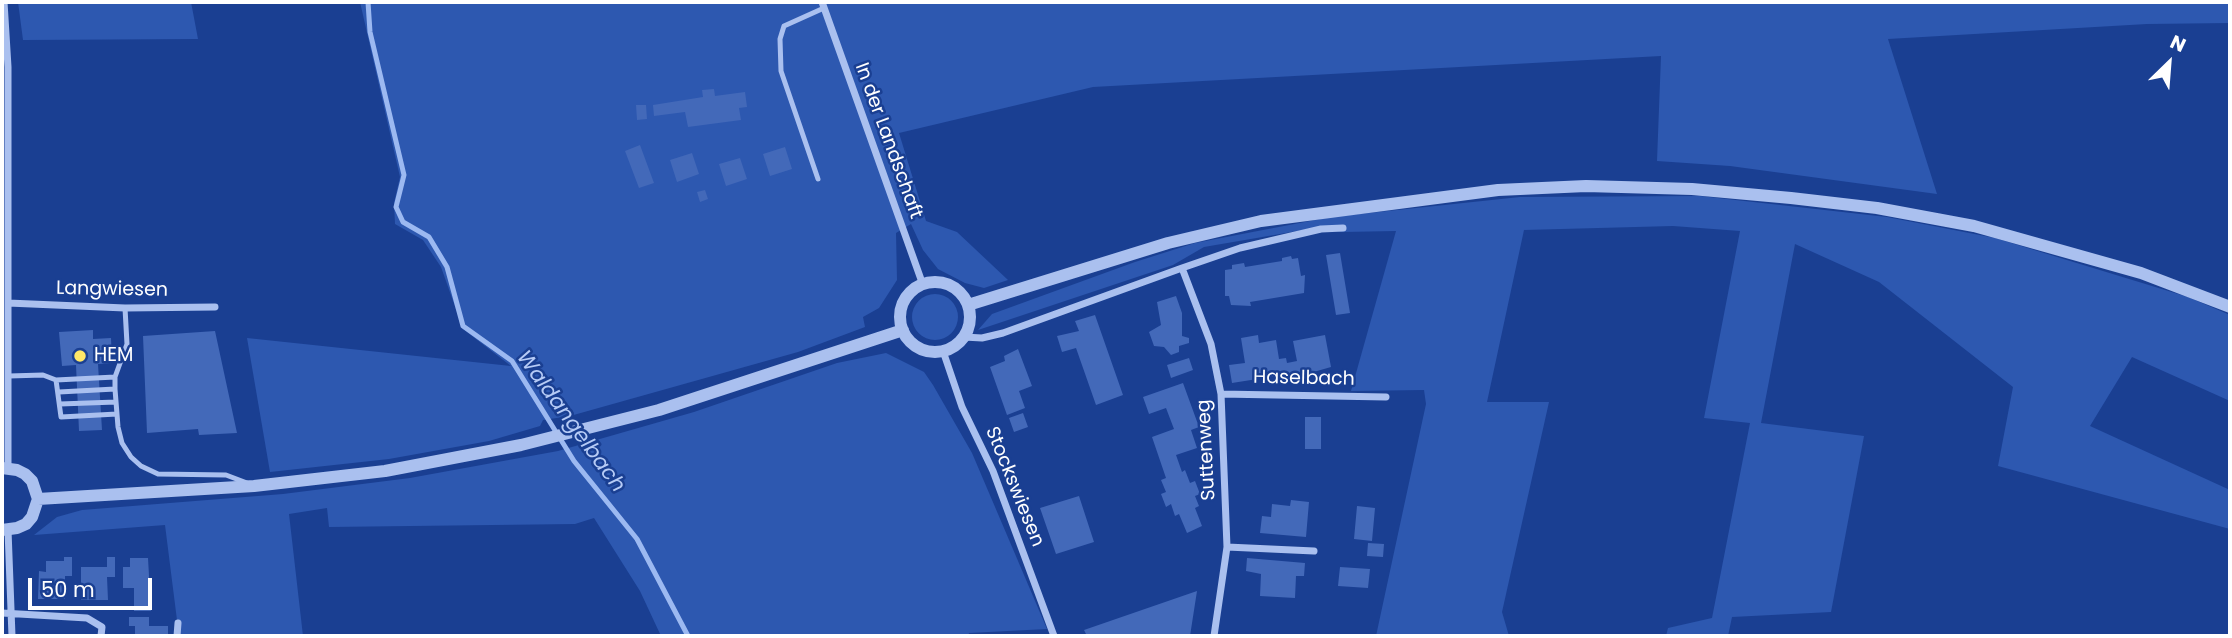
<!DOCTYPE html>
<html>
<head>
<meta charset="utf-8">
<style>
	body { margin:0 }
	#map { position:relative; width:2232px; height:638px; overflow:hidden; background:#1a3f92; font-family:Poppins,sans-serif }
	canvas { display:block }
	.frame { position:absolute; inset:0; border:4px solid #fff; pointer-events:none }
	.north { position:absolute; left:2134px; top:28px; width:70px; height:70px; -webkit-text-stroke:5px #1a3f92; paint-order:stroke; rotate:25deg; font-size:19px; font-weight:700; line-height:28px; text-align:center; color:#fff }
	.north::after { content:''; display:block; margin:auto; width:24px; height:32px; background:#fff; clip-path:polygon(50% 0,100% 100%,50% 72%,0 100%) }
	.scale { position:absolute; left:28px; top:578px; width:124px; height:32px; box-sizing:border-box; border:4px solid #fff; border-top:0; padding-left:9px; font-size:21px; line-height:24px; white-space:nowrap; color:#fff; -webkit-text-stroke:5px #1a3f92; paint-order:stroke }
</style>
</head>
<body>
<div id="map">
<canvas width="2232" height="638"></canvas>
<div class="frame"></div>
<div class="north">N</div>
<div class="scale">50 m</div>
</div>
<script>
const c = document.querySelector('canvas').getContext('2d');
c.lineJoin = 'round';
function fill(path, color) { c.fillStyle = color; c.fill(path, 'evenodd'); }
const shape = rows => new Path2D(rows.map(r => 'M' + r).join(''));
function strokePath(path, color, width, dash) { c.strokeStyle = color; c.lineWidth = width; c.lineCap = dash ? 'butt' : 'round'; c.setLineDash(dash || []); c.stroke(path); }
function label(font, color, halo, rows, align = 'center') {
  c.font = font + ' Poppins,sans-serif'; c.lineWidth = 5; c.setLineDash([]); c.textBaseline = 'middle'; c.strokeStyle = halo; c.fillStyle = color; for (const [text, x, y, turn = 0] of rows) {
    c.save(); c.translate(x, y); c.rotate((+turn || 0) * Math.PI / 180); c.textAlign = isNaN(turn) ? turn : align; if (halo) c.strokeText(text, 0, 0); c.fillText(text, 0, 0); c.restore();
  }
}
const green = shape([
	[18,2,191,2,198,39,23,40],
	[360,2,2230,2,2230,23,2147,24,1888,39,1937,194,1730,166,1657,161,1661,56,1093,87,899,133,926,221,957,232,1008,280,984,288,965,283,938,269,923,250,911,224,896,233,897,280,879,308,863,317,865,327,798,352,570,416,543,420,540,426,489,441,389,459,270,472,247,338,511,366,463,329,441,267,423,240,395,224,394,203,400,177],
	[1700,196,1887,217,1995,238,2188,297,2230,315,2230,401,2132,357,2090,426,2230,490,2230,529,1998,466,2013,387,1879,282,1795,244,1761,423,1864,436,1831,612,1732,617,1728,636,1666,636,1668,628,1712,618,1750,423,1704,418,1740,231,1673,226,1524,230,1487,402,1549,402,1502,612,1509,636,1376,636,1426,404,1424,390,1351,391,1396,231,1342,232,1315,228,1204,247,1173,265,978,330,992,314,1135,262,1195,243,1331,217,1520,197],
	'912 317a23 23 0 1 1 46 0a23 23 0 1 1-46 0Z',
	[886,353,924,372,933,385,972,453,1047,629,969,633,968,636,661,636,640,591,594,518,575,524,329,527,327,508,289,514,303,636,179,636,165,525,34,535,57,517,82,510,283,494,410,478,558,451,694,412,837,363]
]);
const stream = shape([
	[368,2,370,32,404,175,396,207,403,222,429,237,447,267,463,326,512,361,574,461,637,539,688,636]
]);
const building = shape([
	[714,89,715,96,745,92,747,107,739,108,741,120,688,127,685,112,654,116,653,105,703,97,702,90],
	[636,105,646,105,647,119,637,120],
	[640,145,654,183,639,188,625,151],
	[785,147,792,169,770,176,763,154],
	[692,153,699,174,677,182,670,160],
	[740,158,747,179,726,186,719,164],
	[705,190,708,199,700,202,697,192],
	[1340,253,1350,313,1336,315,1326,255],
	[1291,256,1292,259,1298,258,1301,276,1305,275,1304,293,1250,302,1251,306,1231,305,1229,296,1225,296,1225,270,1232,269,1232,265,1244,263,1245,267,1282,261,1282,258],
	[1176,296,1182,313,1182,336,1189,338,1189,343,1179,346,1179,352,1171,355,1164,347,1154,346,1149,332,1161,325,1157,302],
	[1095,315,1123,395,1096,405,1076,348,1062,352,1057,336,1079,331,1075,321],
	[93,330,93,339,111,338,112,363,98,364,102,430,79,431,76,365,62,366,59,332],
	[215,331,237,433,199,435,198,429,147,433,143,336],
	[1258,335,1259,343,1276,340,1279,359,1286,358,1287,363,1297,361,1293,341,1325,335,1331,367,1289,379,1289,374,1232,383,1229,365,1245,363,1241,338],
	[1018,349,1032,386,1019,391,1025,408,1007,415,990,367,1005,361,1004,356],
	[1189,358,1193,370,1171,378,1167,365],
	[1183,383,1199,427,1191,430,1197,448,1176,455,1182,472,1185,470,1190,483,1195,481,1200,494,1195,496,1199,506,1195,508,1202,526,1187,533,1179,514,1175,516,1171,504,1166,507,1161,494,1166,492,1161,480,1166,478,1152,437,1174,429,1166,408,1149,414,1143,397],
	[1023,413,1028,427,1014,432,1009,418],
	[1305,417,1321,417,1321,449,1305,449],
	[1079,496,1094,542,1056,554,1040,508],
	[1291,500,1309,502,1306,537,1260,533,1262,516,1271,517,1272,504,1290,506],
	[1357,506,1375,508,1372,541,1354,539],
	[1368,543,1384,544,1383,557,1367,556],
	[64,557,72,557,72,576,65,576,65,599,38,599,39,571,46,572,46,561,64,561],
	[107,557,115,557,115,577,107,577,108,600,81,600,81,567,107,567],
	[130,558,148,558,151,611,134,611,134,588,123,588,123,567,130,567],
	[1247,558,1305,563,1304,576,1296,576,1295,598,1260,596,1261,574,1246,571],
	[1340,567,1370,569,1368,588,1338,586],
	[1197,591,1190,636,1087,636,1084,630],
	[129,617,149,617,149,626,168,626,168,636,135,636,135,626,129,626]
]);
const service = shape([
	[818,179,781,71,780,39,784,26,824,8],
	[125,308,127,344,115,377,115,389,118,427,122,443,131,457,141,466,158,474,226,475,247,483],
	[9,376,43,375,56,380,61,417,117,414],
	[56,380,115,377],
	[59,392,115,389],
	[60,404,116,402]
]);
const minor = shape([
	[4,2,8,67,8,468],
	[822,2,923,285],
	[1182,268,1240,248,1321,229,1343,228],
	[8,303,125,308,215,307],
	[964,337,982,338,1003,333,1182,268,1211,344,1221,394,1227,547,1214,636],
	[943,351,962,407,993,471,1054,636],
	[1221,394,1386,397],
	[8,530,12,636],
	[1227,547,1314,551],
	[2,613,87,618,102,627,101,636],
	[177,636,178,623]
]);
const tertiary = shape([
	'900 317a35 35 0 1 1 70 0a35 35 0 1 1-70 0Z',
	[968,305,1168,243,1261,221,1498,190,1586,186,1692,189,1791,198,1877,208,1974,226,2141,273,2230,307],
	[2,468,17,470,25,474,32,481,38,499,32,517,26,524,17,528,2,530],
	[38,499,254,486,385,471,521,445,659,410,903,330]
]);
const markers = [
	[80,356,7,"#ffe768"]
];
const streetNames = [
	["In der Landschaft",888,141,70],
	["Langwiesen",112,290,1],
	["Haselbach",1304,379,1],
	["Suttenweg",1207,450,-93],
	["Stockswiesen",1014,487,68]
];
const poiNames = [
	["HEM",94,356]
];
const waterNames = [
	["Waldangelbach",570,422,54]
];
fill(green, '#2d58b0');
strokePath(stream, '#9cb9f1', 5);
fill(building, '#4369b9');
strokePath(service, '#aac0ef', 5);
strokePath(minor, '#aac0ef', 7);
strokePath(tertiary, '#aac0ef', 12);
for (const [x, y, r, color] of markers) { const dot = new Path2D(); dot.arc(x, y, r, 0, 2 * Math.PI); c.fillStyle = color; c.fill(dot); strokePath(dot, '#1a3f92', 2.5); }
label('19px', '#fff', '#1a3f92', streetNames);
label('19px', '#fff', '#1a3f92', poiNames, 'left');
label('italic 21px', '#b6cbf6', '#1a3f92', waterNames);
</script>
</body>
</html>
